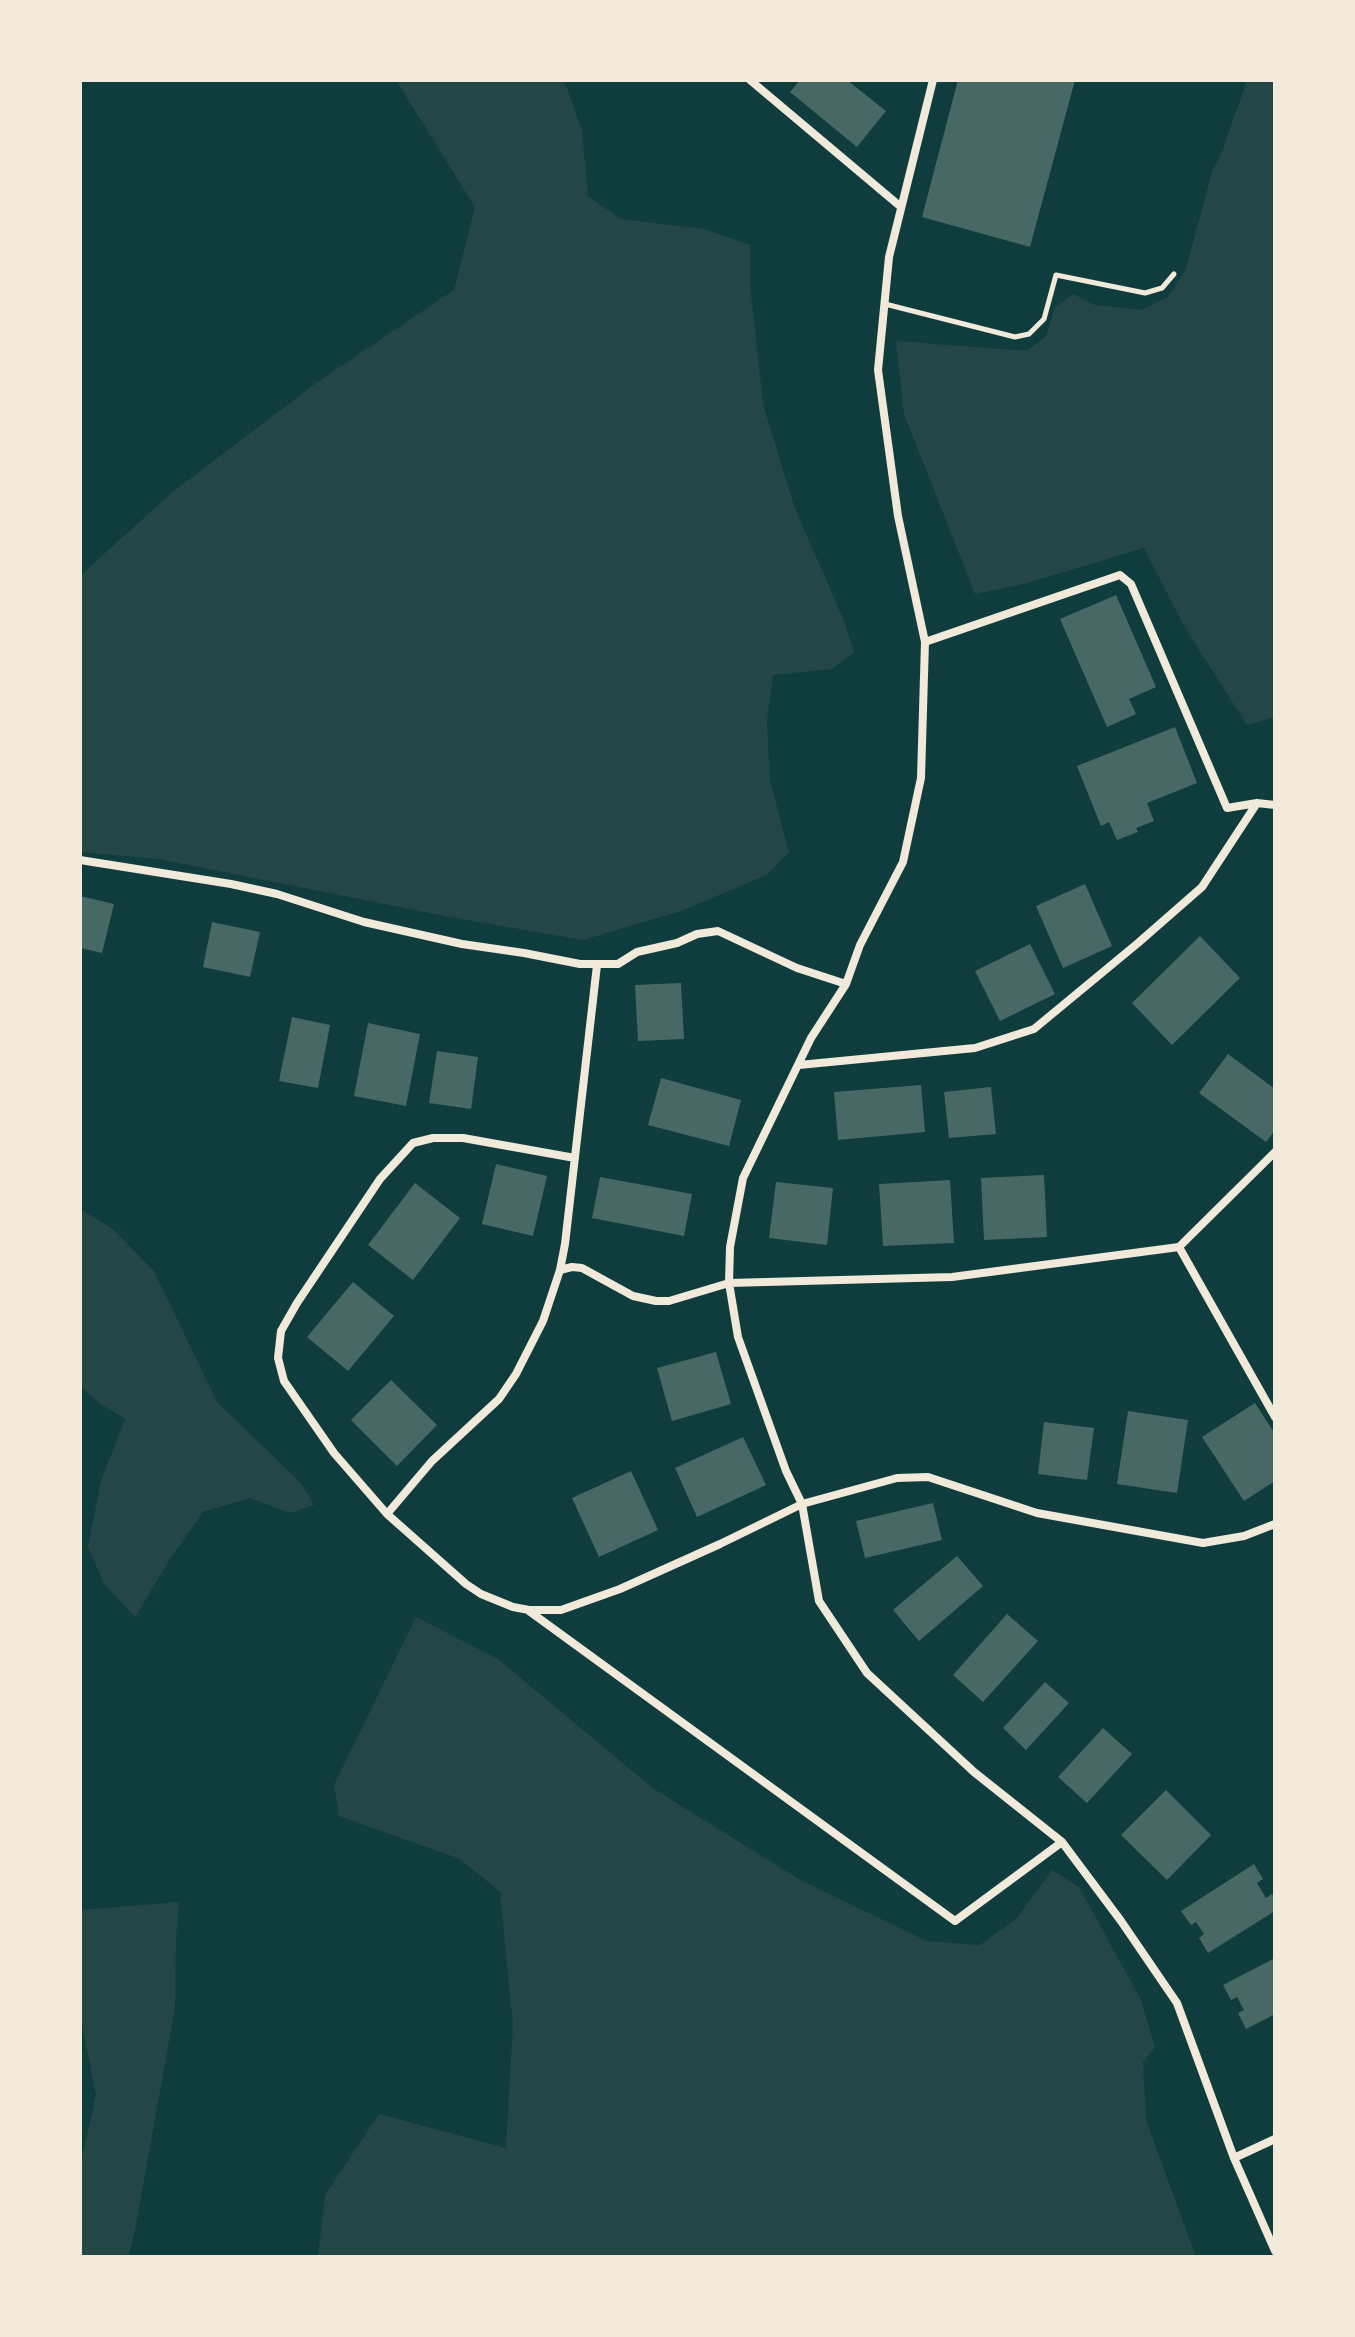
<!DOCTYPE html>
<html>
<head>
<meta charset="utf-8">
<style>
	body { margin:0 }
	#map { position:relative; width:1355px; height:2337px; overflow:hidden; background:#0f3d3e; font-family:Montserrat,sans-serif }
	canvas { display:block }
	.frame { position:absolute; inset:0; border:82px solid #f1e9da; pointer-events:none }
</style>
</head>
<body>
<div id="map">
<canvas width="1355" height="2337"></canvas>
<div class="frame"></div>
</div>
<script>
const c = document.querySelector('canvas').getContext('2d');
c.lineJoin = 'round';
function fill(path, color) { c.fillStyle = color; c.fill(path, 'evenodd'); }
const shape = rows => new Path2D(rows.map(r => 'M' + r).join(''));
function strokePath(path, color, width, dash) { c.strokeStyle = color; c.lineWidth = width; c.lineCap = dash ? 'butt' : 'round'; c.setLineDash(dash || []); c.stroke(path); }
const green = shape([
	[396,80,564,80,582,131,588,196,621,219,704,229,750,245,750,284,763,404,794,506,844,621,854,652,832,669,773,675,767,722,770,781,789,852,767,875,681,911,583,940,450,917,159,859,80,852,80,576,169,495,316,383,454,290,475,207],
	[1247,80,1275,80,1275,717,1247,725,1184,626,1144,548,1024,584,975,594,904,414,896,341,1027,351,1046,336,1055,307,1073,294,1095,305,1141,310,1168,297,1186,269,1212,172,1223,149],
	[80,1209,113,1229,154,1271,217,1402,301,1483,314,1505,290,1513,250,1498,203,1512,172,1556,135,1617,104,1584,88,1547,101,1481,125,1419,99,1403,80,1386],
	[416,1617,498,1659,654,1789,802,1881,927,1941,980,1945,1017,1918,1052,1870,1079,1887,1141,2000,1155,2047,1143,2062,1146,2120,1196,2257,318,2257,325,2195,379,2114,506,2148,513,2025,500,1892,460,1859,339,1816,334,1785],
	[179,1902,176,1936,175,2008,135,2230,128,2257,80,2257,80,2166,96,2095,80,2015,80,1910]
]);
const building = shape([
	[800,80,847,80,886,111,857,147,790,92],
	[958,80,1075,80,1030,247,922,217],
	[1116,595,1156,687,1129,699,1136,714,1107,727,1060,619],
	[1175,727,1197,783,1147,803,1154,821,1136,828,1138,832,1117,840,1109,822,1101,826,1077,766],
	[1085,884,1112,946,1063,968,1036,906],
	[80,896,114,904,102,953,80,948],
	[212,922,260,932,250,977,203,967],
	[1200,936,1240,978,1172,1045,1132,1003],
	[1030,944,1055,994,1000,1021,975,971],
	[681,983,684,1039,638,1041,635,985],
	[292,1017,330,1025,318,1088,279,1081],
	[368,1023,420,1034,406,1106,354,1096],
	[437,1051,478,1057,471,1109,429,1103],
	[1228,1054,1275,1089,1275,1130,1266,1142,1199,1093],
	[661,1078,741,1100,729,1146,648,1125],
	[921,1085,925,1132,838,1140,834,1092],
	[991,1087,996,1134,949,1138,944,1092],
	[496,1164,547,1176,533,1236,482,1224],
	[1044,1175,1047,1237,984,1240,981,1178],
	[600,1177,692,1194,684,1236,592,1218],
	[950,1180,954,1243,883,1246,879,1184],
	[776,1182,833,1188,827,1245,769,1238],
	[415,1183,460,1218,413,1280,368,1245],
	[353,1282,394,1316,348,1371,307,1337],
	[716,1352,731,1404,672,1421,657,1368],
	[391,1380,437,1425,397,1466,351,1420],
	[1255,1403,1275,1434,1275,1481,1244,1501,1202,1437],
	[1128,1411,1188,1420,1177,1493,1117,1484],
	[1044,1422,1094,1428,1087,1480,1038,1474],
	[743,1437,766,1485,697,1517,675,1468],
	[631,1471,658,1530,599,1557,572,1498],
	[933,1503,942,1540,865,1558,856,1521],
	[957,1556,983,1586,919,1641,893,1610],
	[1007,1614,1038,1641,983,1702,953,1675],
	[1045,1682,1069,1703,1026,1750,1003,1728],
	[1103,1728,1132,1754,1087,1803,1058,1777],
	[1166,1790,1211,1835,1167,1880,1121,1835],
	[1254,1864,1263,1879,1257,1883,1266,1898,1272,1894,1275,1899,1275,1911,1208,1953,1199,1938,1204,1934,1196,1922,1191,1925,1181,1911],
	[1275,1958,1275,2014,1246,2029,1238,2013,1244,2010,1237,1997,1231,2000,1223,1985]
]);
const service = shape([
	[885,304,1015,337,1029,334,1044,319,1056,275,1145,293,1162,288,1174,274]
]);
const minor = shape([
	[750,80,901,207],
	[933,80,889,257,878,370,898,516,925,642,921,778,903,862,860,945,846,984,811,1038,743,1178,730,1247,729,1283,738,1337,786,1471,802,1504,819,1601,867,1673,974,1772,1062,1842,1121,1921,1177,2003,1234,2158,1275,2251],
	[925,642,1120,575,1131,584,1227,808,1257,803,1275,805],
	[80,860,231,884,277,894,364,922,462,944,524,953,580,964,618,964,637,952,677,943,697,934,718,931,797,968,846,984],
	[799,1065,975,1048,1034,1029,1138,943,1202,887,1257,803],
	[575,1158,463,1138,433,1138,413,1143,380,1179,297,1303,281,1331,278,1358,284,1381,334,1453,387,1514,466,1584,481,1594,513,1607,529,1610,561,1610,620,1589,720,1544,802,1504,897,1478,928,1477,1037,1513,1203,1543,1244,1536,1275,1524],
	[1179,1247,1275,1417],
	[560,1270,572,1267,582,1268,633,1296,656,1301,669,1301,729,1283,952,1277,1179,1247,1275,1152],
	[387,1514,432,1461,499,1399,516,1374,543,1321,560,1270,565,1244,597,965],
	[529,1611,955,1921,1062,1842],
	[1234,2158,1275,2139]
]);
fill(green, '#244646');
fill(building, '#486865');
strokePath(service, '#f1e9da', 5);
strokePath(minor, '#f1e9da', 8);
</script>
</body>
</html>
